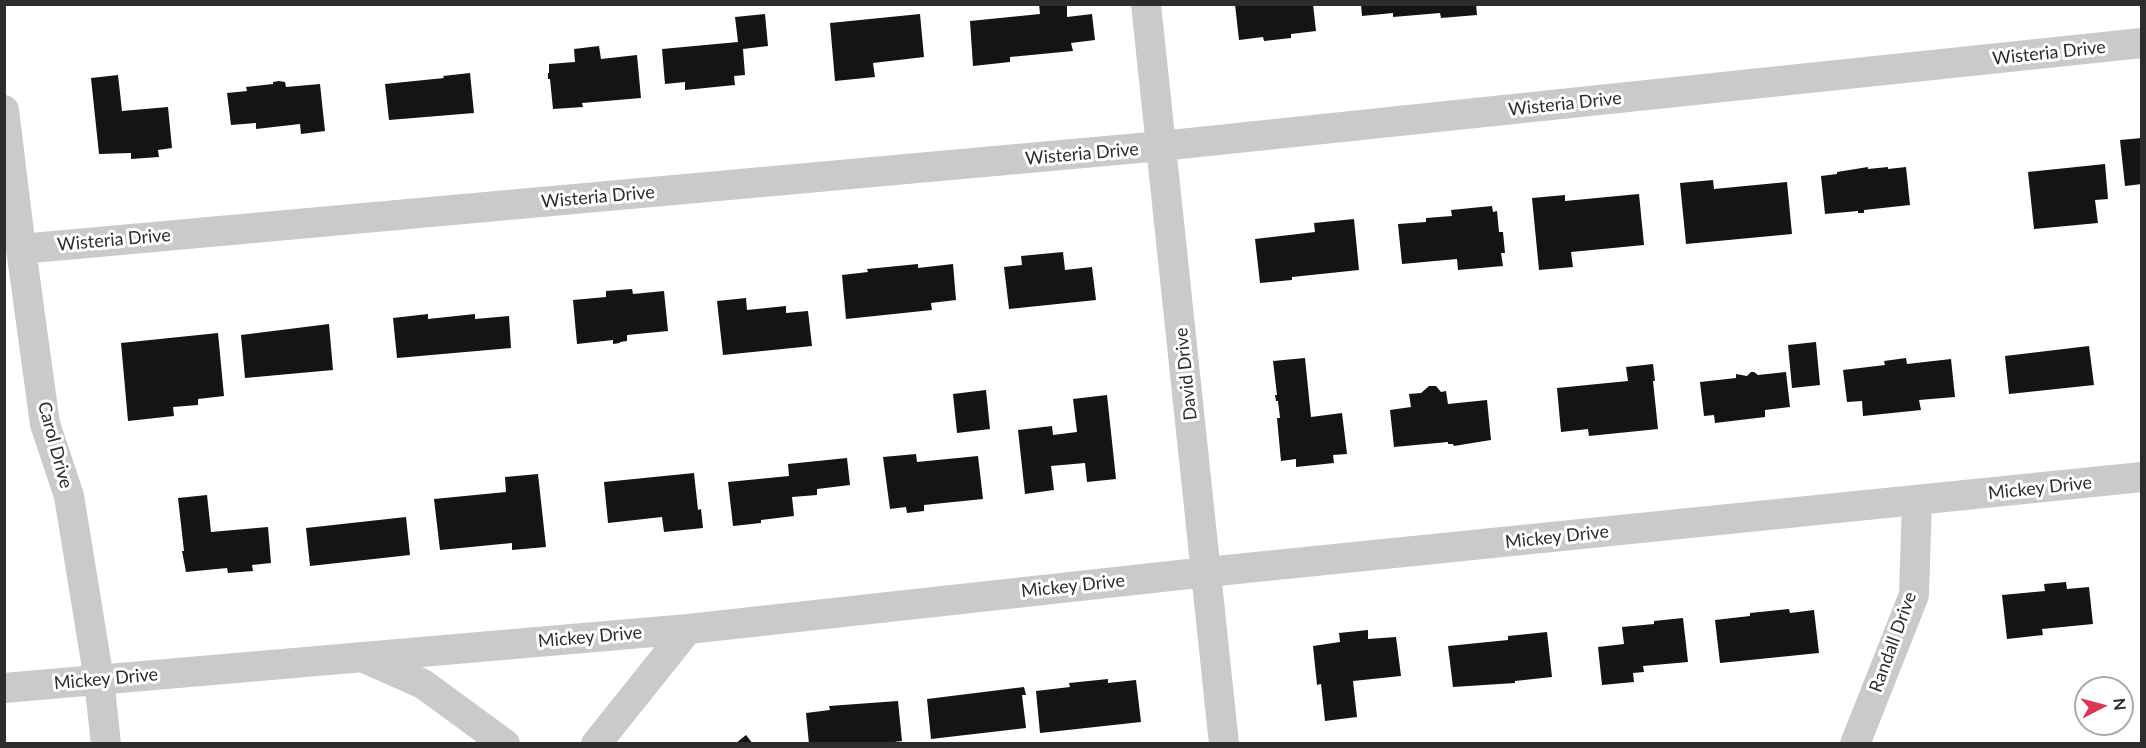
<!DOCTYPE html>
<html>
<head>
<meta charset="utf-8">
<style>
	body { margin:0 }
	#map { position:relative; width:2146px; height:748px; overflow:hidden; background:#fff; font-family:Lato,sans-serif }
	canvas { display:block }
	.frame { position:absolute; inset:0; border:6px solid #2d2d2d; pointer-events:none }
	.north { position:absolute; left:2074px; top:676px; width:60px; height:60px; box-sizing:border-box; background:#fff; border:2px solid #ababab; border-radius:50%; rotate:84deg; font-size:16px; font-weight:700; line-height:24px; text-align:center; color:#2d2d2d }
	.north::after { content:''; display:block; margin:auto; width:21px; height:27px; background:#dd3558; clip-path:polygon(50% 0,100% 100%,50% 72%,0 100%) }
</style>
</head>
<body>
<div id="map">
<canvas width="2146" height="748"></canvas>
<div class="frame"></div>
<div class="north">N</div>
</div>
<script>
const c = document.querySelector('canvas').getContext('2d');
c.lineJoin = 'round';
function fill(path, color) { c.fillStyle = color; c.fill(path, 'evenodd'); }
const shape = rows => new Path2D(rows.map(r => 'M' + r).join(''));
function strokePath(path, color, width, dash) { c.strokeStyle = color; c.lineWidth = width; c.lineCap = dash ? 'butt' : 'round'; c.setLineDash(dash || []); c.stroke(path); }
function label(font, color, halo, rows, align = 'center') {
  c.font = font + ' Lato,sans-serif'; c.lineWidth = 6; c.setLineDash([]); c.textBaseline = 'middle'; c.strokeStyle = halo; c.fillStyle = color; for (const [text, x, y, turn = 0] of rows) {
    c.save(); c.translate(x, y); c.rotate((+turn || 0) * Math.PI / 180); c.textAlign = isNaN(turn) ? turn : align; if (halo) c.strokeText(text, 0, 0); c.fillText(text, 0, 0); c.restore();
  }
}
const building = shape([
	[1039,4,1067,4,1067,17,1092,14,1095,40,1071,43,1073,51,1010,57,1010,62,973,66,970,21,1040,14],
	[1235,4,1313,4,1316,31,1291,34,1291,38,1264,41,1263,37,1239,40],
	[1361,4,1476,4,1477,15,1441,18,1440,13,1393,17,1393,13,1362,16],
	[765,14,768,46,743,49,745,75,734,76,735,85,685,90,685,82,665,84,662,49,738,42,735,17],
	[920,14,924,57,873,63,875,77,835,81,830,23],
	[599,46,601,59,637,55,641,98,582,103,583,107,553,109,550,79,548,79,548,73,549,73,549,64,575,62,574,49],
	[470,73,474,113,389,120,385,84,444,78,443,76],
	[118,75,122,111,168,107,172,148,158,150,159,157,131,159,131,153,99,154,91,78],
	[279,81,285,82,286,87,320,84,325,131,301,134,300,124,256,129,256,123,231,125,227,93,247,91,246,87,273,84,273,82],
	[2142,138,2142,184,2125,186,2120,140],
	[2105,164,2108,199,2095,200,2098,223,2034,229,2028,172],
	[1868,167,1868,169,1888,167,1888,169,1906,167,1910,205,1864,210,1864,213,1858,213,1858,211,1825,214,1821,176,1837,174,1837,172],
	[1713,180,1714,189,1787,182,1792,234,1686,244,1680,183],
	[1639,194,1644,245,1571,252,1573,267,1539,270,1532,198,1565,195,1565,201],
	[1492,206,1493,212,1497,211,1499,232,1503,232,1505,253,1501,253,1503,266,1458,270,1457,259,1402,264,1398,224,1426,222,1426,218,1452,216,1451,210],
	[1354,219,1359,270,1292,277,1292,280,1260,283,1255,239,1315,232,1314,223],
	[1063,252,1065,270,1092,267,1096,300,1009,309,1004,267,1022,265,1021,256],
	[918,264,918,268,953,264,956,300,931,303,932,310,846,319,842,275,868,272,867,269],
	[632,289,633,294,664,291,668,331,627,335,627,341,620,342,620,343,613,344,613,340,577,344,573,300,606,297,606,291],
	[746,298,747,310,786,306,786,313,808,311,812,346,723,355,717,301],
	[428,314,428,319,475,314,475,319,509,316,511,348,397,358,393,318],
	[329,324,333,370,245,378,241,335],
	[218,333,224,396,198,399,198,405,173,407,174,416,128,421,121,343],
	[1816,342,1820,385,1792,388,1788,345],
	[2089,346,2094,385,2009,394,2005,356],
	[1305,358,1311,417,1342,413,1347,454,1333,455,1334,463,1296,467,1296,459,1281,461,1277,418,1280,418,1278,401,1276,401,1275,395,1277,395,1273,361],
	[1906,358,1907,364,1951,359,1955,397,1919,400,1921,410,1863,416,1862,401,1847,402,1843,370,1885,365,1884,361],
	[1653,364,1655,381,1653,381,1658,429,1589,436,1588,429,1561,432,1557,388,1628,381,1626,367],
	[1751,372,1754,372,1758,375,1786,372,1790,407,1765,410,1765,417,1715,423,1714,415,1704,416,1700,382,1736,378,1736,374,1747,376],
	[1429,386,1436,386,1441,392,1446,391,1448,404,1487,400,1491,440,1454,446,1453,444,1448,444,1448,442,1394,447,1390,410,1411,407,1409,394,1421,393],
	[986,390,990,429,957,433,953,394],
	[1107,395,1116,479,1087,482,1085,463,1051,466,1054,490,1025,494,1018,430,1052,426,1053,435,1077,432,1073,399],
	[916,454,917,462,978,456,983,499,924,505,924,511,907,513,906,507,890,509,883,457],
	[847,458,850,485,817,489,817,495,792,497,794,516,761,520,761,523,733,526,728,482,789,476,788,464],
	[694,473,698,510,701,509,703,528,664,532,662,517,608,523,604,482],
	[538,474,546,547,512,550,512,543,440,550,434,499,506,492,505,477],
	[207,495,211,532,268,527,271,563,252,565,253,571,228,573,227,568,186,572,182,551,184,551,178,498],
	[406,517,410,555,310,566,306,528],
	[2066,582,2067,589,2089,587,2093,624,2042,629,2043,635,2007,639,2002,595,2045,591,2044,584],
	[1789,609,1790,613,1814,610,1819,653,1720,663,1715,620,1750,616,1750,613],
	[1683,618,1688,662,1643,666,1644,672,1633,673,1634,682,1602,685,1598,647,1624,644,1622,627,1654,624,1654,621],
	[1368,630,1368,639,1396,637,1401,676,1353,681,1357,717,1325,721,1321,684,1317,685,1313,646,1340,642,1339,633],
	[1547,632,1552,677,1515,681,1515,683,1453,687,1448,646,1508,640,1508,636],
	[1108,679,1108,683,1136,680,1141,722,1040,733,1036,691,1070,687,1069,683],
	[1024,687,1026,695,1022,695,1026,728,931,739,927,699],
	[898,701,902,741,879,744,809,744,806,713,830,710,829,706],
	[746,735,753,744,735,744]
]);
const minor = shape([
	[1146,4,1224,744],
	[4,110,21,249,45,424,69,496,99,680,106,744],
	[21,249,1161,146,2142,43],
	[362,657,423,684,505,744],
	[4,688,688,629,1207,572,2142,477],
	[596,744,688,629],
	[1855,744,1914,595,1917,500]
]);
const streetNames = [
	["Wisteria Drive",2049,53,-6],
	["Wisteria Drive",1565,104,-6],
	["Wisteria Drive",1082,154,-5],
	["Wisteria Drive",598,197,-5],
	["Wisteria Drive",114,240,-5],
	["David Drive",1186,374,-96],
	["Carol Drive",55,445,75],
	["Mickey Drive",2040,488,-6],
	["Mickey Drive",1557,537,-6],
	["Mickey Drive",1073,586,-6],
	["Mickey Drive",590,637,-5],
	["Randall Drive",1893,642,-70],
	["Mickey Drive",106,679,-5]
];
fill(building, '#141414');
strokePath(minor, '#cacaca', 30);
label('18px', '#2d2d2d', '#fff', streetNames);
</script>
</body>
</html>
